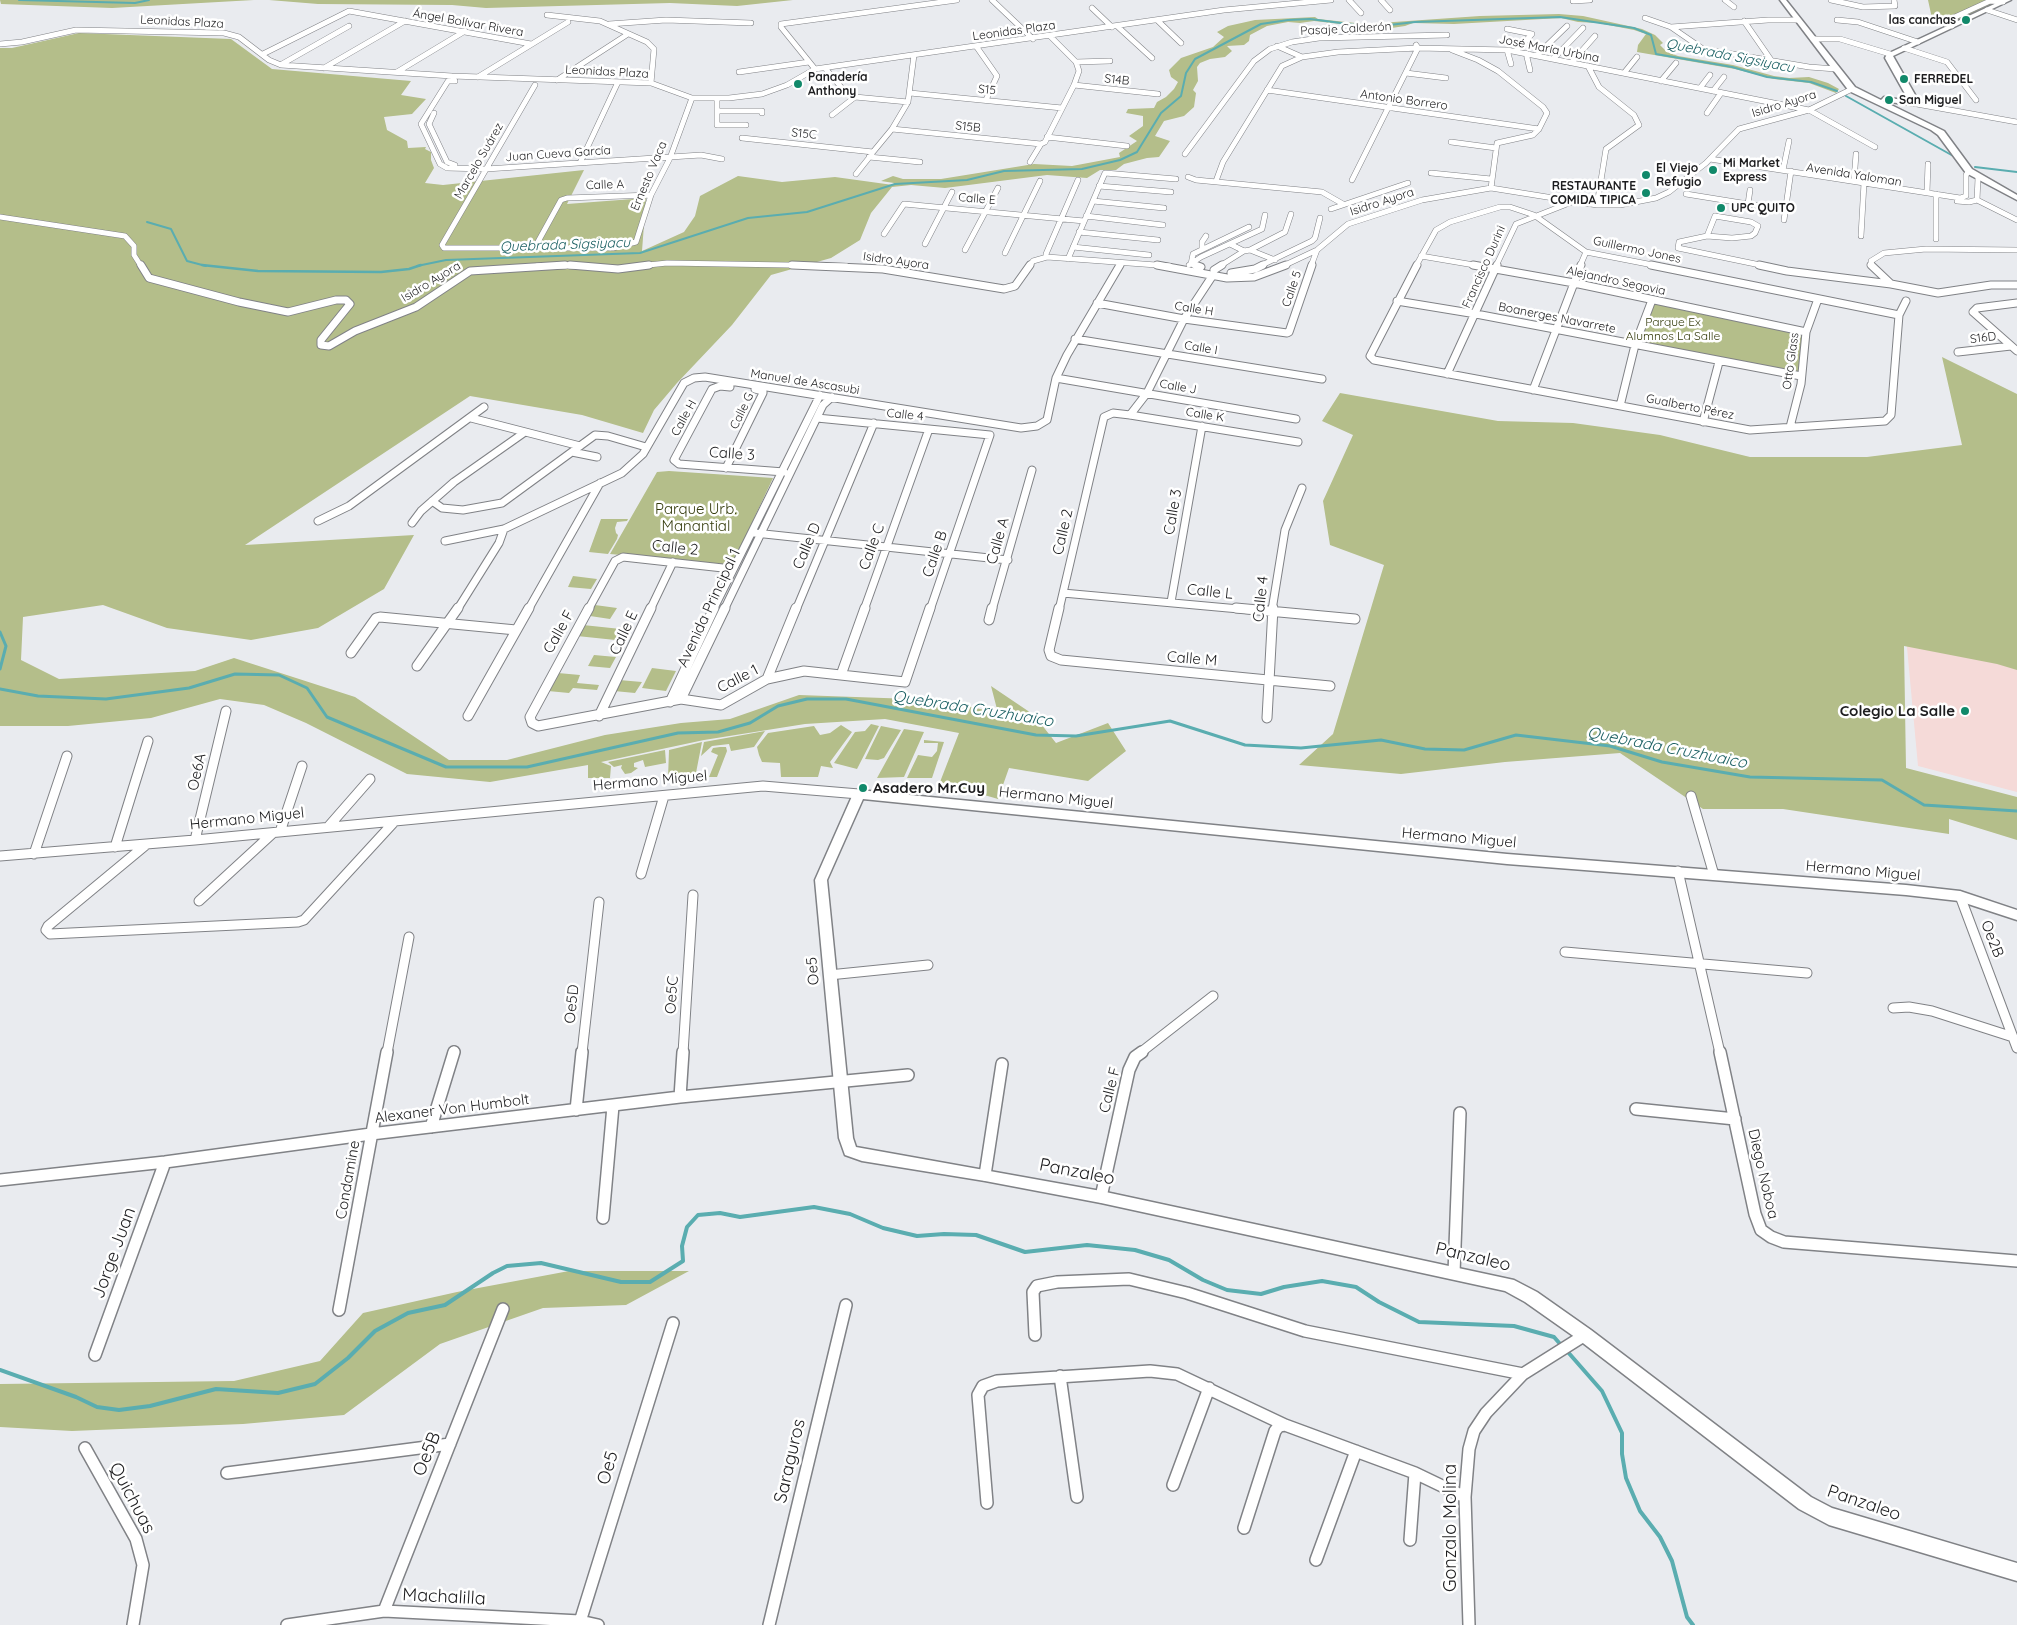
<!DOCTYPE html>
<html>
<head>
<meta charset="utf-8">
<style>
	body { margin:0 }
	canvas { display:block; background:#e9ebef }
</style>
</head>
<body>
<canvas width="2017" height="1625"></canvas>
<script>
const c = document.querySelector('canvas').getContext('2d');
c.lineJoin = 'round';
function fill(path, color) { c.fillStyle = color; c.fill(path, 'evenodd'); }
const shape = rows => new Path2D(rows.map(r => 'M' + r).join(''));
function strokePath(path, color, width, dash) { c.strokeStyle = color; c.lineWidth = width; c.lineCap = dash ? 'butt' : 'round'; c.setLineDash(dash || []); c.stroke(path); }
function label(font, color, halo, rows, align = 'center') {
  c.font = font + ' Quicksand,sans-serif'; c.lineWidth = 5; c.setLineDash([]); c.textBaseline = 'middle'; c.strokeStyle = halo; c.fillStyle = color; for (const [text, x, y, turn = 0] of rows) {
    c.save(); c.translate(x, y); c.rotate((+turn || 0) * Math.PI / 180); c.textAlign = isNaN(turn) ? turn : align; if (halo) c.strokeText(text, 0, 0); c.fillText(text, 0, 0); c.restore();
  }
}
const education = shape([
	[1905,626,2017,657,2017,792,1918,766]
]);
const green = shape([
	[0,0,254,0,112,8,1,4],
	[269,0,793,0,737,6,670,3,486,8,452,5,318,4],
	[1928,0,2001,0,1945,26,1933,23],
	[1559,14,1583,16,1642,29,1655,35,1663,43,1660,45,1667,52,1678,56,1733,65,1774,76,1789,78,1809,77,1828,83,1839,89,1836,93,1809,83,1774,79,1735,69,1637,52,1638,45,1646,34,1634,30,1598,23,1578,22,1561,18,1454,24,1413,23,1405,26,1385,29,1314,21,1300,23,1288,22,1267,26,1250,35,1249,41,1244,45,1227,46,1232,51,1225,57,1210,59,1200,63,1197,67,1198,81,1193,90,1196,93,1194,107,1184,116,1164,121,1155,136,1170,141,1159,157,1147,158,1124,164,1116,170,1100,170,1087,178,1047,175,945,188,911,185,892,187,871,213,860,240,831,258,771,275,732,325,677,383,654,410,643,433,582,415,470,396,245,545,414,535,384,589,318,628,251,640,167,628,103,605,23,617,21,660,59,679,195,671,234,658,355,697,449,760,507,760,605,735,681,723,730,719,799,695,940,700,998,713,991,686,1034,715,1056,743,1108,723,1126,751,1088,781,1009,768,998,799,940,782,959,733,885,719,805,724,704,740,601,762,611,766,610,778,588,778,588,765,490,782,407,774,306,723,264,705,220,699,151,718,68,726,0,726,0,48,12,48,79,33,231,39,272,69,411,81,401,95,426,99,412,114,384,117,387,130,407,141,408,148,426,147,425,149,431,152,431,160,434,168,425,183,443,185,584,170,567,204,646,198,642,251,684,232,695,216,700,196,738,176,782,182,835,177,893,185,894,183,881,181,893,176,903,179,941,179,1034,164,1072,166,1120,157,1119,153,1137,141,1129,136,1143,126,1143,116,1126,113,1128,109,1154,108,1157,102,1166,97,1174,89,1178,82,1171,77,1169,70,1181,58,1213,47,1224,37,1217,32,1228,26,1255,20,1315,17,1318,19,1365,24,1480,16],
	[1652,300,1806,332,1798,374,1635,345],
	[1942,357,2017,394,2017,670,1997,664,1904,646,1906,768,2017,797,2017,840,1949,819,1949,834,1783,809,1703,809,1620,753,1505,762,1401,774,1299,765,1333,734,1384,565,1330,545,1323,501,1353,435,1322,421,1340,393,1498,421,1573,423,1660,435,1750,457,1867,457,1962,445],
	[669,471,773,478,732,565,610,554,657,472],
	[601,519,628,519,627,521,617,522,615,528,616,533,618,535,617,539,608,554,589,552],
	[573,576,597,579,591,589,568,587],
	[595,605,617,608,610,619,590,616],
	[583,625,630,630,625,641,577,636],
	[594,655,616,657,610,668,588,666],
	[652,668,676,671,666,691,642,688],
	[558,673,580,675,577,683,599,685,597,690,573,688,569,693,548,691],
	[619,680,642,682,635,693,614,691],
	[871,724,879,726,857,769,834,763,855,732,865,731],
	[841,725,852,732,830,762,833,768,821,766,818,777,781,777,780,763,762,762,759,755,757,747,768,733,814,726,820,735,830,733],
	[881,726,901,730,884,758,878,760,865,759],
	[904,729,924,732,904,777,877,778],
	[765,731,754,747,731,751,729,744,712,746,701,756,704,742],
	[924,740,944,742,932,778,907,778,918,755,932,757,937,751,938,743,924,743],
	[702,742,695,778,668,778,669,750],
	[720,747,726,747,727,751,717,777,709,777,718,755,711,752,713,748],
	[665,750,666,763,645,767,643,760,634,763,634,767,638,768,631,773,625,774,621,768,622,765,614,767,608,762],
	[569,1271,689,1271,626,1305,543,1308,440,1344,344,1415,243,1424,72,1431,0,1427,0,1384,234,1381,320,1361,363,1313,457,1292]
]);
const streamFar3 = shape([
	[19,0,135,3,149,0],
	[1846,96,1955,157],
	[1975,167,2017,172],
	[147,222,171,229,187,261,206,266],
	[417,266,446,260,640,253,748,218,807,212,895,184,967,180,1004,171,1082,169,1120,160,1137,152,1161,113,1181,96,1186,73,1195,59,1261,24,1288,20,1310,19,1372,27,1415,22,1560,17,1634,28,1651,35,1656,54,1732,67,1767,77,1811,82,1837,91]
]);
const streamFar2 = shape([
	[202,265,258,271,381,272,409,269,421,265]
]);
const streamFar1 = shape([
	[0,632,6,646,0,669],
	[0,689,38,696,106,699,189,688,235,674,279,675,307,688,327,717,446,767,527,767,678,733,718,732,750,723,778,706,807,699,846,699,1036,735,1076,736,1170,721,1245,745,1301,748,1381,740,1425,749,1464,750,1516,735,1610,746,1662,762,1750,777,1882,780,1924,805,2017,811]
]);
const stream = shape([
	[1567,1351,1602,1391,1622,1433,1622,1454,1626,1478,1640,1511,1660,1537,1672,1561,1687,1617,1693,1625],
	[0,1370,76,1397,97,1407,119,1410,150,1406,216,1389,278,1393,315,1384,348,1358,375,1331,408,1313,445,1305,493,1273,507,1266,541,1263,621,1282,650,1282,683,1261,682,1246,687,1227,698,1215,720,1213,740,1217,814,1207,850,1214,883,1228,917,1236,944,1234,976,1235,1025,1252,1087,1245,1135,1250,1169,1260,1203,1280,1227,1290,1261,1294,1284,1287,1322,1281,1356,1287,1379,1302,1419,1322,1514,1326,1554,1337,1561,1345]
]);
const streetFar3 = shape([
	[992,0,1033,39],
	[1349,0,1361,13],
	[1381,0,1390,10],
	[1725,0,1734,7],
	[1831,0,1863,7,1895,6,1894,0],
	[1573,1,1590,0],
	[1092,8,1112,27],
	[1987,10,2017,20],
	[547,15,600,21,647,42,654,49,651,83],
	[1645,18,1671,27,1703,49,1809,67,1836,69],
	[1157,20,1181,43],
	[1837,20,1858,22,1918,42],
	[1744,21,1771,60],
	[609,24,666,20,751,23],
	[1117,26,1152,58],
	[1952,26,1944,22,1990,1,2003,2],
	[1671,27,1768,20,1798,20],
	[1507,29,1532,34,1516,51],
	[1813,39,1840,39,1890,54],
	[0,44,22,42,76,30,224,33,239,37,269,60,281,65,452,76,651,83,692,98,729,98,762,94,787,85,815,69,1224,10,1331,0],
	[976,46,997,76,986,100],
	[1277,46,1302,57],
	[1904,48,1947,62,1976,100],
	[1452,50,1478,60,1498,71,1543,107,1547,113,1539,129,1533,135,1497,143,1491,188],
	[1507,50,1511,64],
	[1526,53,1530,70],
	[263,54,349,11,531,44],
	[1537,55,1567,26],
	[1553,59,1583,28],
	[1076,62,1110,61],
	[1572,62,1595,36],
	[282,64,349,26],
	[1588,66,1599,87,1634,115,1639,125,1606,149,1597,205],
	[324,68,405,21],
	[825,68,846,93,855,97,908,102],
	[815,69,781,27,781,24,957,0],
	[397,72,465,31],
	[739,72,809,62],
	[1406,73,1446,78],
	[1624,73,1637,57],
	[478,77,568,22],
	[557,80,628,34],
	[455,81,448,81,421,124,440,164,447,168,486,169,701,155,722,159],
	[1661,81,1676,63],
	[535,85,442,245,444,248,613,248,636,242,651,195,670,158,692,98],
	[1074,85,1158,94],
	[1700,88,1710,75],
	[1267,90,1539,129],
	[1713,91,1724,77],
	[910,93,1062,108],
	[717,98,717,125,746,125],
	[1911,103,2017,122],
	[718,111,762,111,762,113],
	[434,113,429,124,447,162,455,165],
	[1707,113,1721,93],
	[832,115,855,97],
	[892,129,1041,144],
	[1047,137,1127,146],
	[742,138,873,152,892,129,908,102,914,55],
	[1451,142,1496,148],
	[1185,154,1254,61,1270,49,1292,42,1319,38,1447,35],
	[869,157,920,162],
	[1710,159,1960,198,1966,196,1966,175,1969,171],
	[1030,162,1041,144,1045,142,1074,85,1079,71,1076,62,1050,36],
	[580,163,618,82],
	[1783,170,1789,141],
	[1431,173,1491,179],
	[856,174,872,154],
	[1188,177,1196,180,1322,192,1343,204],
	[1352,180,1418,48,1416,45],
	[1216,181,1223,162,1282,66,1302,57,1338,52,1418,48,1507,50,1809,110,1875,147],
	[1854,181,1856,154],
	[1099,186,1171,192],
	[1927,192,1928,164],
	[1686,194,1785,210],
	[1936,194,1936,239],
	[1977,200,2017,220],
	[1977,200,1978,178],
	[1093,201,1164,208],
	[1957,201,1969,202,1977,200],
	[1748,204,1750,190],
	[1331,209,1408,183],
	[1086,216,1163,225],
	[1715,216,1751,222,1758,226,1755,233,1751,236,1732,238,1707,236,1715,216],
	[0,217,125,236,134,246,134,255,141,266],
	[1784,220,1791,171],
	[1079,232,1158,240],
	[884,234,904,204,1084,221],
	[1707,236,1679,242,1678,248,1765,266],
	[1861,236,1864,183],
	[925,244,952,192],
	[1230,244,1244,251,1250,250,1285,232,1291,214],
	[1073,247,1149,255],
	[534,249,561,200,567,198,651,195],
	[1202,249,1202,242,1206,236],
	[965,250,998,188],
	[1250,250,1275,260],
	[1005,253,1040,181],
	[1046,254,1078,180],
	[1421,256,1480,266],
	[1068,259,1105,173,1176,179],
	[1189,265,1201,257,1262,229,1265,215],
	[537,266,586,266],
	[639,266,667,263,847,266],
	[1029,266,1033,261,1047,257,1170,266],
	[1119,266,1121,263],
	[1199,266,1191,264,1193,254,1249,227],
	[1220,266,1244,251],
	[1260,266,1312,241,1315,238,1320,218],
	[1283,266,1317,250,1348,224,1422,200,1491,188,1597,205,1620,205,1656,198,1669,192,1706,163,1739,129,1809,110,1852,89],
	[1311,266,1317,250],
	[1416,266,1436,230,1450,222,1500,207,1510,207,1534,215,1586,252,1658,266],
	[1496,266,1516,224,1572,202],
	[1580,266,1586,252],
	[1872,266,1871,261,1884,253,1926,249,2017,250]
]);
const streetFar2 = shape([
	[141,265,149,278,239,302,288,312,336,300,346,300,350,304,321,340,321,345,329,346,355,331,416,307,470,271,565,265],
	[570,265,618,269,649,265],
	[792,265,883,269,1004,289,1015,286,1030,265],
	[1157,265,1227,278,1254,277,1286,265],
	[1195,265,1201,267],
	[1417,265,1370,356,1374,360,1750,430,1885,421,1891,415,1899,315],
	[1473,265,1574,283,1806,332],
	[1651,265,1899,315],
	[1759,265,1787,271,1891,284,1938,293,1991,285,2017,285],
	[1871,265,1890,283],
	[1214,270,1222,265],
	[1231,273,1255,269,1263,265],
	[1397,301,1476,314,1801,376],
	[1097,303,1184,319,1287,333,1289,332,1312,265],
	[2017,303,1977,308,1973,312,2017,351],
	[1899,315,1906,301],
	[1075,339,1322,379],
	[1958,352,2011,346],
	[1447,374,1497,265],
	[1056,378,1296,419],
	[730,387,720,386,712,389,674,460,679,464,784,472],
	[1533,390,1581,265],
	[1620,406,1635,345,1652,300],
	[1130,415,1147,393,1184,319,1213,275],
	[471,418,580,446],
	[817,418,990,435,930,610],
	[1703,422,1719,362],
	[1790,427,1801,384,1806,332,1818,299],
	[572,452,597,457],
	[726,468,763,393,763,391,755,389],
	[432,501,442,508,463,510,502,503,595,435,608,436,646,447],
	[318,521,349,506,484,407],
	[412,523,421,511,454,482,525,432],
	[755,533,1008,560],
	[445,541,504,529,622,473,643,454,684,383,694,378,705,377,1021,428,1037,426,1047,420,1056,378,1067,355,1120,265],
	[1063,593,1250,610],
	[1171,602,1202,426],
	[457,610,499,543,504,529],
	[528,610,600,483],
	[588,610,615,561,623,557,732,569],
	[650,610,673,562],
	[713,610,820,395],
	[724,610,823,405,832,397],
	[796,610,874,423],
	[864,610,929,429],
	[992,610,1032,470],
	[1059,610,1104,417,1113,413,1130,415,1298,442],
	[1272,610,1285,530,1302,488]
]);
const streetFar1 = shape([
	[589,608,530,717,532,723,538,726,681,699,721,705,767,679,804,671,905,682,930,608],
	[1059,608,1049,650,1051,656,1061,660,1330,686],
	[1236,608,1355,619],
	[989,620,992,608],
	[351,653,376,618,380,617,516,630],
	[417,666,458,608],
	[841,675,865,608],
	[767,679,796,608],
	[681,699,725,608],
	[670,702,714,608],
	[468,716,529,608],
	[599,716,651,608],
	[1267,718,1273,608],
	[1691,796,1714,875],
	[328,827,370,779],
	[280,832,302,766],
	[195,840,226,711],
	[147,844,48,926,46,930,50,934,298,922,304,920,395,821],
	[115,847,148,741],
	[34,854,67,756],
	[0,856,195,840,763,786,859,794],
	[1678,871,1720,1053],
	[641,874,664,796],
	[1960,896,2017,1048],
	[199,901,273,833],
	[1565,952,1807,973],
	[829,975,928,965],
	[1893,1008,1909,1007,1932,1011,2013,1037],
	[387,1053,409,937],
	[453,1053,454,1051],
	[582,1053,599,902],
	[683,1053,693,895],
	[1140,1053,1213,996]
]);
const street = shape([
	[1720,1052,1755,1214,1761,1230,1771,1237,1784,1242,2017,1261],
	[680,1097,683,1052],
	[1636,1109,1735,1119],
	[576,1110,582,1052],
	[431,1127,454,1052],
	[985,1175,1002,1064],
	[0,1180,165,1162,371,1134,680,1097,908,1075],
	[1101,1197,1129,1070,1135,1057,1142,1052],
	[603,1218,613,1106],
	[1454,1273,1460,1113],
	[339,1310,387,1052],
	[1035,1335,1033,1292,1037,1286,1057,1282,1129,1279,1187,1293,1305,1331,1523,1374],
	[95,1355,165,1162],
	[1060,1376,1077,1497],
	[85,1448,136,1539,143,1565,133,1625],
	[227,1473,450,1444],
	[1173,1485,1209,1388],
	[987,1503,978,1395,983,1386,997,1381,1150,1371,1177,1374,1285,1425],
	[1244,1528,1275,1431,1279,1426,1285,1425,1415,1473,1465,1497],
	[1410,1540,1415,1473],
	[1316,1560,1356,1451],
	[384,1611,503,1309],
	[287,1625,384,1611,580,1621,598,1625],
	[579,1625,673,1323],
	[769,1625,846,1305],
	[1469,1625,1465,1497,1469,1449,1474,1431,1486,1413,1523,1374,1585,1335]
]);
const secondary = shape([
	[1780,0,1786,0,1855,87,1881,100,1884,97,1909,101,1885,58,1887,54,2003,0,2011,0,1893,56,1918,100,1911,105,1883,101,1944,131,1972,169,2017,195,2017,200,1966,173,1938,135,1931,130,1849,91,1780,0],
	[859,790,1507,854,1906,885,1960,891,2017,910,2017,920,1959,901,1906,895,1507,864,863,799,827,880,853,1138,856,1147,1101,1191,1514,1280,1537,1292,1591,1330,1811,1497,1832,1508,2017,1563,2017,1581,1829,1525,1799,1509,1579,1340,1525,1302,1505,1291,1101,1203,985,1181,862,1161,845,1155,839,1138,815,880,853,794,859,790]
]);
const markers = [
	[1966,20,5,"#11896a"],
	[1904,79,5,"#11896a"],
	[798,84,5,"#11896a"],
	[1889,100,5,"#11896a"],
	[1713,170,5,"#11896a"],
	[1646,175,5,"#11896a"],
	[1646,193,5,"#11896a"],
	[1721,208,5,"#11896a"],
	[1965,711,5,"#11896a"],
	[863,788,5,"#11896a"]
];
const farPoinames = [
	["las canchas",1956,20,"right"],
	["Panadería",808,77],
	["Anthony",808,91],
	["FERREDEL",1914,79],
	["San Miguel",1899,100],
	["Mi Market",1723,163],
	["Express",1723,177],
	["El Viejo",1656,168],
	["Refugio",1656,182],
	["RESTAURANTE",1636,186,"right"],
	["COMIDA TIPICA",1636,200,"right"],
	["UPC QUITO",1731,208]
];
const farStreetnames = [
	["Leonidas Plaza",182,22,3],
	["Ángel Bolívar Rivera",468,23,10],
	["Pasaje Calderón",1346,29,-3],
	["Leonidas Plaza",1014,31,-8],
	["José María Urbina",1549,49,11],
	["Leonidas Plaza",607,72,3],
	["S14B",1117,80,6],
	["S15",987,90,6],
	["Antonio Borrero",1404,100,8],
	["Isidro Ayora",1784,104,-17],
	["S15B",968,127,6],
	["S15C",804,134,6],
	["Juan Cueva García",558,154,-4],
	["Marcelo Suárez",479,161,-60],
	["Avenida Yaloman",1854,175,9],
	["Ernesto Vaca",649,176,-67],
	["Calle A",605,185,-2],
	["Calle E",977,199,5],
	["Isidro Ayora",1382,202,-18],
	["Guillermo Jones",1637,250,12],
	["Isidro Ayora",896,261,8],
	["Francisco Durini",1484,267,-66],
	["Alejandro Segovia",1616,281,12],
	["Isidro Ayora",431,282,-31],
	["Calle 5",1292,289,-71],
	["Calle H",1194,309,9],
	["Boanerges Navarrete",1557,318,11],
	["S16D",1983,338,-7],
	["Calle I",1201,348,9],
	["Otto Glass",1791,361,-82],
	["Manuel de Ascasubi",805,382,9],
	["Calle J",1178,387,10],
	["Gualberto Pérez",1690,407,11],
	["Calle G",742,411,-64],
	["Calle 4",905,415,6],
	["Calle K",1205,415,9],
	["Calle H",684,418,-61]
];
const farParknames = [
	["Parque Ex",1673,322],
	["Alumnos La Salle",1673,336]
];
const farWaternames = [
	["Quebrada Sigsiyacu",1730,56,11],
	["Quebrada Sigsiyacu",565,245,-2]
];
const streetNames = [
	["Calle 3",732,454,4],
	["Calle 3",1173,512,-80],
	["Calle 2",1063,532,-77],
	["Calle A",998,541,-74],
	["Calle D",807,546,-67],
	["Calle C",872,547,-70],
	["Calle 2",675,548,6],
	["Calle B",935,554,-71],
	["Calle L",1210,592,6],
	["Calle 4",1261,599,-84],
	["Avenida Principal 1",709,608,-65],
	["Calle F",559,632,-61],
	["Calle E",624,633,-65],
	["Calle M",1192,659,5],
	["Calle 1",738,679,-27],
	["Oe6A",197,772,-77],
	["Hermano Miguel",650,781,-5],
	["Hermano Miguel",1056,798,6],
	["Hermano Miguel",247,819,-6],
	["Hermano Miguel",1459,838,5],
	["Hermano Miguel",1863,871,5],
	["Oe2B",1992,939,69],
	["Oe5",813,971,-95],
	["Oe5C",672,995,-86],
	["Oe5D",572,1004,-84],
	["Calle F",1110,1090,-76],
	["Alexaner Von Humbolt",452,1109,-7],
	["Diego Noboa",1763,1174,77],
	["Condamine",348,1180,-80]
];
const parkNames = [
	["Parque Urb.",696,509],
	["Manantial",696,526]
];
const poiNames = [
	["Colegio La Salle",1955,711],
	["Asadero Mr.Cuy",873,788,"left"]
];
const waterNames = [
	["Quebrada Cruzhuaico",973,709,9],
	["Quebrada Cruzhuaico",1667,748,11]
];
const nearStreetnames = [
	["Panzaleo",1077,1172,11],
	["Jorge Juan",114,1253,-70],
	["Panzaleo",1473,1257,13],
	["Oe5B",427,1454,-68],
	["Saraguros",790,1461,-77],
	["Oe5",608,1468,-73],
	["Quichuas",132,1498,62],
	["Panzaleo",1864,1503,19],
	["Gonzalo Molina",1451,1528,-90],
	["Machalilla",444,1597,3]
];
fill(education, '#f5dad8');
fill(green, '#b4be8a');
strokePath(streamFar3, '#5aadb0', 2);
strokePath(streamFar2, '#5aadb0', 2.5);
strokePath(streamFar1, '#5aadb0', 3);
strokePath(stream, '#5aadb0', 4);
strokePath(streetFar3, '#808286', 6);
strokePath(streetFar2, '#808286', 9);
strokePath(streetFar1, '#808286', 11);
strokePath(street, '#808286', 14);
strokePath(secondary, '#808286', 3);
strokePath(streetFar3, '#fff', 5);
strokePath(streetFar2, '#fff', 7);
strokePath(streetFar1, '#fff', 9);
strokePath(street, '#fff', 11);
fill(secondary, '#fff');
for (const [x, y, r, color] of markers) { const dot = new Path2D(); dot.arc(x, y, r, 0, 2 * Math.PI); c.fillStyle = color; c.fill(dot); strokePath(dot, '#fff', 2); }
label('bold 12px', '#1d1d1f', '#fff', farPoinames, 'left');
label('12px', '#1d1d1f', '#fff', farStreetnames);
label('12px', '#343b0c', '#fff', farParknames);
label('italic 14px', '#1c6164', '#fff', farWaternames);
label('15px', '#1d1d1f', '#fff', streetNames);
label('15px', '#343b0c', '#fff', parkNames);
label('bold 15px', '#1d1d1f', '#fff', poiNames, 'right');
label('italic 16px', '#1c6164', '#fff', waterNames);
label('18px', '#1d1d1f', '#fff', nearStreetnames);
</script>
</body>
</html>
